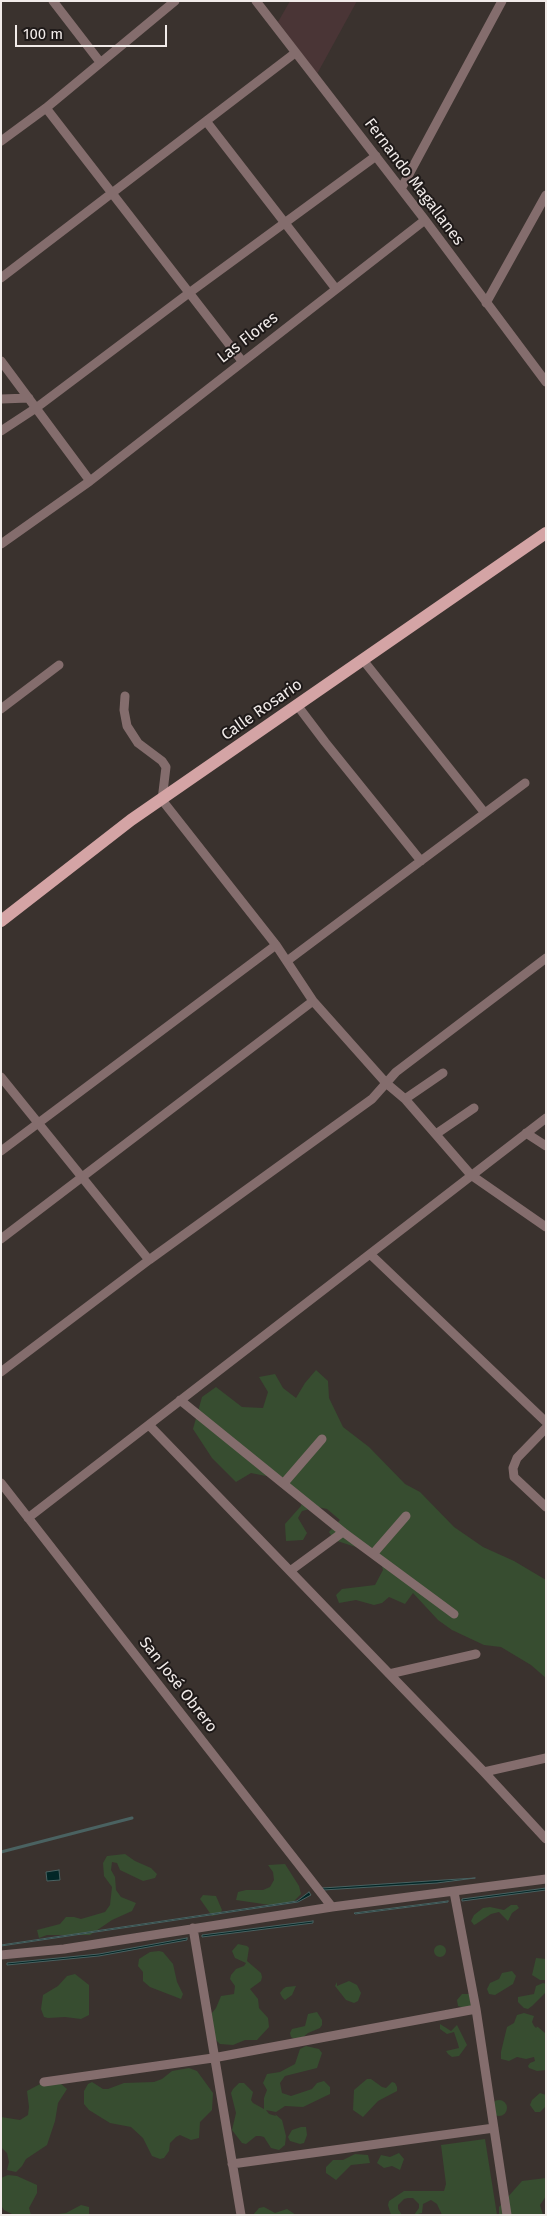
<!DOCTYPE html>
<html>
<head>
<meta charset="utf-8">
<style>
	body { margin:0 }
	#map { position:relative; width:547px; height:2216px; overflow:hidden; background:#3a322e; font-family:"Fira Sans",sans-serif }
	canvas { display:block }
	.frame { position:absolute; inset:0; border:2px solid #f1ebe9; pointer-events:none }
	.scale { position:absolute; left:15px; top:25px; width:152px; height:22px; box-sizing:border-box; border:2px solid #f1ebe9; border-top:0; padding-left:6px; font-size:15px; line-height:18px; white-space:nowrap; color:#f1ebe9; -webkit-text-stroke:4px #1f1a19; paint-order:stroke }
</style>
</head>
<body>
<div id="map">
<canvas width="547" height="2216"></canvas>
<div class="frame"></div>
<div class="scale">100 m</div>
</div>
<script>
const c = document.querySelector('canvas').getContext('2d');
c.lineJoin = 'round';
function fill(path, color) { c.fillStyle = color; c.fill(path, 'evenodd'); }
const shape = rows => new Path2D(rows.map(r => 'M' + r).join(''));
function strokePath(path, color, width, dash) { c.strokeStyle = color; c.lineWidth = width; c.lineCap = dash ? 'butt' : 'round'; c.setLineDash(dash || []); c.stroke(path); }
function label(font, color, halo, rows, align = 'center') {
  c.font = font + ' "Fira Sans",sans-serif'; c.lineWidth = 4; c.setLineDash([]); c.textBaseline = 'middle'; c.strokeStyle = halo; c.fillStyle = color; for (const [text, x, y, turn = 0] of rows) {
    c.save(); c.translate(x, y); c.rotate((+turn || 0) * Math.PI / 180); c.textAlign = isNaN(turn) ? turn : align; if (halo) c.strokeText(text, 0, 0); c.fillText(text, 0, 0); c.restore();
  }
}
const industrial = shape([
	[290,1,357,1,317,74,278,22]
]);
const green = shape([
	[316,1370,328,1381,329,1398,343,1427,369,1447,405,1484,420,1492,454,1527,483,1547,514,1561,546,1580,546,1678,531,1665,501,1647,484,1645,452,1630,438,1620,413,1593,405,1604,389,1597,382,1603,374,1605,356,1600,339,1603,336,1595,342,1589,375,1585,383,1570,381,1562,359,1548,334,1540,329,1532,340,1520,327,1509,318,1507,302,1511,298,1518,307,1533,303,1540,286,1541,285,1524,301,1506,303,1497,281,1479,251,1473,236,1482,212,1458,193,1429,202,1397,216,1387,242,1407,263,1408,268,1392,259,1377,275,1374,283,1388,296,1398,305,1383],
	[125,1854,135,1861,151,1868,157,1874,155,1878,143,1881,120,1870,117,1863,112,1862,111,1870,115,1877,116,1890,121,1897,136,1903,132,1911,112,1920,90,1935,47,1935,39,1938,37,1930,60,1924,66,1917,74,1917,81,1919,105,1912,110,1905,112,1887,104,1876,103,1863,107,1856],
	[285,1864,299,1886,301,1894,294,1901,287,1904,270,1905,236,1900,238,1892,246,1890,263,1890,270,1887,274,1880,273,1872,268,1865],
	[203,1895,216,1896,222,1910,220,1914,212,1916,200,1899],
	[511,1905,517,1905,519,1908,512,1913,508,1921,499,1912,491,1914,476,1924,474,1925,471,1921,474,1915,483,1908,490,1907,504,1910],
	[238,1944,247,1946,249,1948,247,1961,261,1973,262,1977,261,1981,250,1989,258,1999,259,2008,268,2018,269,2027,257,2040,245,2040,233,2045,220,2044,214,2038,211,2014,216,2008,221,1996,234,1994,235,1986,230,1979,231,1975,236,1969,244,1966,246,1963,235,1958,232,1951],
	'434 1951a6 6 0 1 1 12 0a6 6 0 1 1-12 0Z',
	[159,1951,163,1952,173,1964,177,1982,183,1994,181,1999,150,1987,143,1981,143,1972,138,1966,139,1959,150,1952],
	[536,1958,546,1959,545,1980,540,1980,532,1975],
	[512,1971,516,1976,513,1984,495,1995,489,1994,487,1989,490,1983,499,1979,502,1973],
	[75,1974,89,1985,89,2015,81,2019,65,2017,48,2018,44,2017,41,2009,43,1995,58,1986,67,1976],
	[349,1981,357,1985,361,1993,358,2001,354,2003,346,2000,335,1986,337,1982,337,1986],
	[543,1983,546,1984,546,1992,532,2006,528,2009,524,2008,518,2002,518,1997,534,1994,536,1986],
	[296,1986,292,1995,285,2000,282,1997,280,1993,283,1989,286,1987],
	[462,1994,469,1994,472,2010,458,2006,457,2000],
	[317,2012,322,2020,322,2025,320,2028,308,2033,301,2039,296,2040,291,2037,290,2033,292,2029,305,2026,308,2014],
	[524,2013,534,2016,532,2022,534,2026,536,2028,537,2027,535,2026,538,2027,545,2033,546,2070,537,2071,529,2068,528,2066,530,2063,535,2061,534,2057,526,2059,517,2057,509,2061,501,2059,501,2052,507,2027,514,2023,517,2015],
	[440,2024,451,2031,457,2025,467,2045,459,2056,452,2057,448,2054,446,2051,459,2048,458,2044,454,2032,447,2034,440,2029],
	[306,2046,319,2049,322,2053,317,2068,285,2076,280,2083,282,2093,291,2096,312,2089,317,2083,324,2081,330,2087,330,2094,303,2107,285,2106,276,2112,266,2110,269,2114,276,2116,275,2114,282,2120,286,2136,285,2145,279,2150,271,2148,264,2137,260,2136,256,2136,246,2144,242,2143,232,2130,236,2113,231,2093,233,2089,239,2083,244,2083,253,2092,251,2100,253,2103,264,2109,264,2098,267,2090,263,2083,267,2074,280,2072,295,2064,300,2049],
	[189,2068,197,2071,213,2093,212,2110,200,2122,199,2138,191,2140,180,2135,176,2137,170,2143,169,2151,164,2158,160,2159,152,2156,143,2138,131,2127,110,2123,89,2110,84,2104,84,2091,88,2084,92,2082,103,2089,108,2089,124,2083,154,2082,162,2079,172,2071],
	[367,2079,371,2079,382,2087,386,2088,392,2082,395,2083,397,2087,397,2091,378,2101,363,2117,353,2110,354,2090],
	[44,2082,60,2083,67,2089,58,2103,55,2121,47,2145,26,2159,22,2166,16,2172,7,2170,9,2162,7,2153,1,2147,1,2117,20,2120,28,2115,29,2107,27,2091],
	[540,2093,546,2095,546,2109,545,2107,540,2112,535,2112,530,2105,532,2100],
	'491 2108a8 8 0 1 1 16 0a8 8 0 1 1-16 0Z',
	[301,2127,306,2127,307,2135,304,2143,300,2144,290,2141,288,2137,292,2130],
	[485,2139,497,2215,442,2215,437,2204,431,2200,423,2204,422,2213,414,2215,419,2208,419,2204,413,2198,408,2198,404,2199,398,2205,398,2209,402,2215,391,2215,388,2205,389,2201,404,2191,444,2191,446,2184,441,2145],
	[399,2153,404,2159,400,2170,392,2166,384,2168,377,2163,381,2155,390,2157],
	[355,2154,368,2155,370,2163,351,2165,336,2180,326,2173,326,2167,333,2160,343,2160],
	[8,2175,17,2176,37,2185,37,2193,29,2208,31,2215,14,2215,4,2210,2,2207,1,2178],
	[546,2178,546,2196,540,2205,543,2215,499,2215,499,2207,522,2181],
	[81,2205,89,2207,89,2215,50,2215,66,2213],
	[264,2207,275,2213,287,2209,296,2215,253,2215,259,2208]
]);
const water = shape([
	[59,1870,60,1880,47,1881,46,1872,59,1870],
	[475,1878,437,1883,323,1890,322,1888,475,1878],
	[546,1888,546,1890,462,1901,462,1899,546,1888],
	[309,1892,311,1895,298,1902,1,1946,1,1945,297,1901,309,1892],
	[448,1901,448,1902,355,1914,354,1913,448,1901],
	[313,1921,313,1923,202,1937,202,1935,313,1921],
	[187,1938,187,1940,99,1956,7,1965,7,1963,99,1954,187,1938]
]);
const stream = shape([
	[1,1852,132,1818]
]);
const street = shape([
	[53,1,100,62],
	[256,1,425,220,546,382],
	[46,108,242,361],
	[206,121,336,289],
	[1,141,46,108,175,1],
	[401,189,502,1],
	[1,278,295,53],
	[486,303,546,195],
	[1,361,90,481],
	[1,399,29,398],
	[1,431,36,408,189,293,376,156],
	[1,544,90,481,425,220],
	[363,660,484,812],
	[125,696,124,710,127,726,138,743,162,761,166,767,162,800,276,945,313,1001,386,1083,405,1099,471,1175,546,1227],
	[297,705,325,742,421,861],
	[1,709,59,665],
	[287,961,525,783],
	[1,1077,149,1260],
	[405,1099,443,1073],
	[526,1133,546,1146],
	[436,1134,474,1108],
	[1,1151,276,945],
	[1,1239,313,1001],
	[370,1254,546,1422],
	[1,1372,149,1260,372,1099,396,1072,546,958],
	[180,1400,343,1532,454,1614],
	[149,1425,484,1772,546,1839],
	[546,1428,517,1458,513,1468,514,1477,546,1507],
	[1,1483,332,1907],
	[284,1483,322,1439],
	[28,1518,546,1118],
	[373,1554,406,1516],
	[290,1571,343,1532],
	[389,1674,476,1654],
	[484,1772,546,1758],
	[454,1892,476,2009,507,2215],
	[193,1928,241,2215],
	[1,1955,64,1949,332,1907,546,1879],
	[44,2082,213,2058,476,2009],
	[232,2164,494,2128]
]);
const primary = shape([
	[1,921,131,820,546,533]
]);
const streetNames = [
	["Fernando Magallanes",414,182,53],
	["Las Flores",248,338,-38],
	["Calle Rosario",262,710,-35],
	["San José Obrero",178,1685,52]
];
fill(industrial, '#4a3536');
fill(green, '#374d30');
fill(water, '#022727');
strokePath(water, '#4a6261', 1);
strokePath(stream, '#4a6261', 3);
strokePath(street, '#846d6d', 9);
strokePath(primary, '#d4a4a5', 12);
label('16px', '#f1ebe9', '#1f1a19', streetNames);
</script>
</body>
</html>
